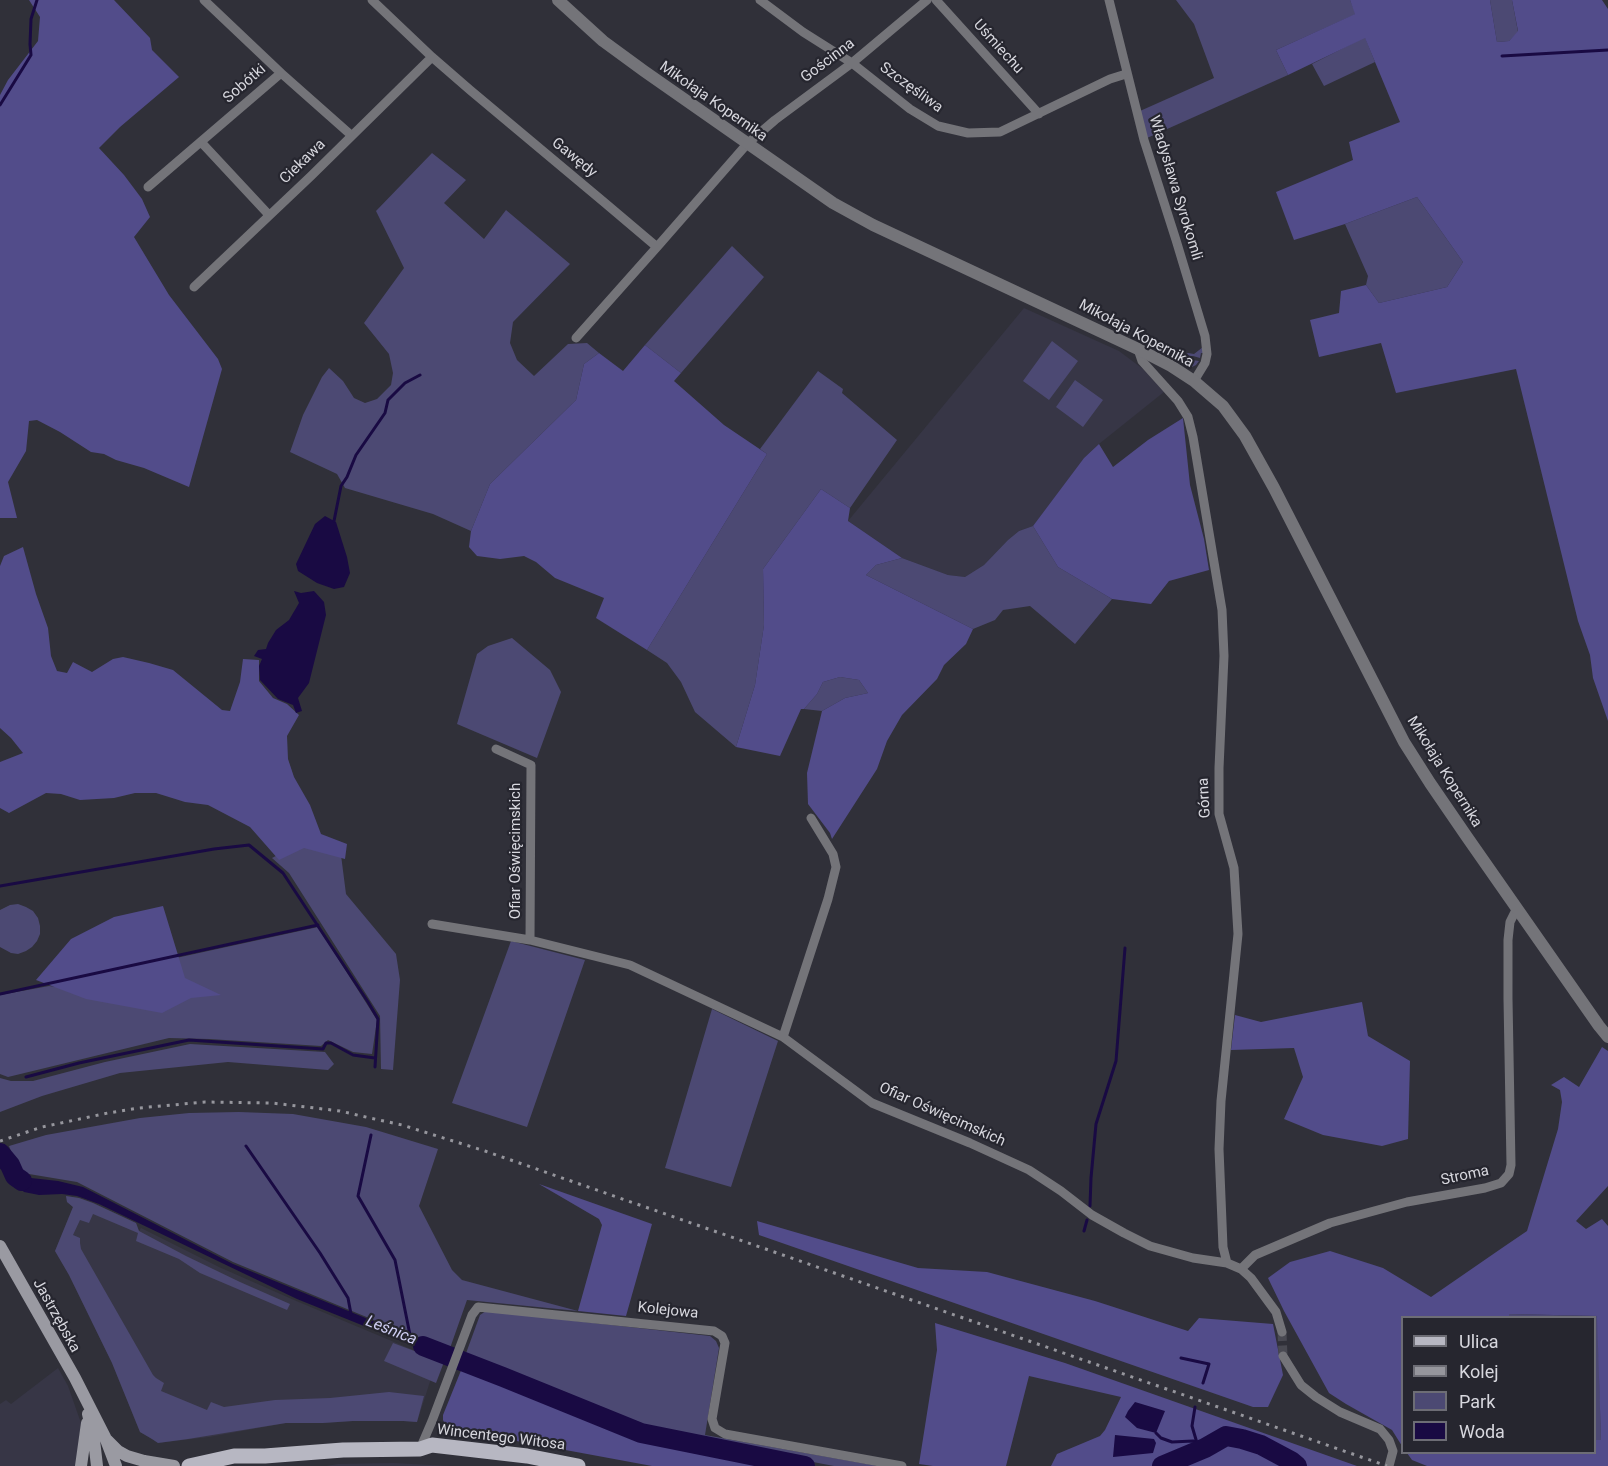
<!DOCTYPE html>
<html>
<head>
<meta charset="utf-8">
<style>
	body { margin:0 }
	#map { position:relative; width:1608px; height:1466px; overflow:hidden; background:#303039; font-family:Roboto,sans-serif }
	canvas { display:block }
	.legend { position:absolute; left:1401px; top:1316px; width:195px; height:138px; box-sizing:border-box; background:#26262f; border:2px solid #6d6d75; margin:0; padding:8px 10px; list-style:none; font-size:18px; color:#d7d7de }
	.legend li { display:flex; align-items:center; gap:12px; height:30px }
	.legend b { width:30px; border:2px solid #6d6d75 }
</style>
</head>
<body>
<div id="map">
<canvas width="1608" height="1466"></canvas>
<ul class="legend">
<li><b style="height:8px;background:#b7b7c2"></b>Ulica</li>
<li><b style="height:8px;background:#96969d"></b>Kolej</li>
<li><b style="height:16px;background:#4c4973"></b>Park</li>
<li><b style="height:16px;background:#190a43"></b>Woda</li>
</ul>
</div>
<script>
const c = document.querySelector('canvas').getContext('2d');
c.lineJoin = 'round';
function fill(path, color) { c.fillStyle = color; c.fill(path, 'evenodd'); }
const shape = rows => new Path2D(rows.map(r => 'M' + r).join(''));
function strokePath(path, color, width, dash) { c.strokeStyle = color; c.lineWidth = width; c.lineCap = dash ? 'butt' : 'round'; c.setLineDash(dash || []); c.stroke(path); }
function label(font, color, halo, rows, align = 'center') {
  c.font = font + ' Roboto,sans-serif'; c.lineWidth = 4.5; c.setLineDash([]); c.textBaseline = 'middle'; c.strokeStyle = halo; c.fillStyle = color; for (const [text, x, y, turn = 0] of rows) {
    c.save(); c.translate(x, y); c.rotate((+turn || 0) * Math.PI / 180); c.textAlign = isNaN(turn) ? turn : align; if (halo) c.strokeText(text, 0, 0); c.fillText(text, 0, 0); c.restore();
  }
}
const built = shape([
	[1024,308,1119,351,1143,369,1164,392,1099,444,1084,458,1033,526,1019,531,1008,540,984,565,965,577,948,575,902,558,848,521],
	[66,1196,79,1198,93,1203,136,1223,139,1231,141,1228,219,1267,294,1300,437,1360,417,1422,403,1421,353,1421,323,1423,286,1423,209,1437,158,1443,152,1439,140,1432,112,1363,69,1275,55,1251,73,1207,67,1202],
	[58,1368,68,1386,81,1423,76,1466,0,1466,0,1404,6,1400,11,1404],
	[393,1463,450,1466,326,1466,338,1464]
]);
const green = shape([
	[1176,0,1350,0,1356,14,1276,50,1288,75,1147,138,1140,111,1214,78,1194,24],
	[1490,0,1512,0,1518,32,1509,41,1497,42],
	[1365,37,1375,62,1324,86,1312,64],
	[432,153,466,180,444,203,484,239,506,210,570,264,513,322,510,343,517,360,534,376,568,344,587,343,599,353,584,364,576,400,490,484,471,531,433,514,345,488,337,474,290,452,303,415,322,377,329,368,343,381,354,398,365,403,377,399,391,385,393,373,389,354,364,323,404,268,376,211],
	[1417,197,1463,262,1447,287,1379,303,1366,285,1368,276,1345,224],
	[732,246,764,277,681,373,645,345],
	[1052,341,1078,361,1049,400,1023,381],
	[1203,347,1204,353,1201,353,1200,358,1193,356,1186,357,1186,359,1199,361,1196,365,1192,367,1169,356,1172,350,1184,355,1188,353,1194,354],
	[818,371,843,389,842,393,897,440,850,508,821,489,763,569,764,625,755,685,736,747,695,712,681,682,667,663,647,650,767,454,760,449],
	[1075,380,1103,400,1083,427,1056,407],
	[1033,526,1058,567,1112,599,1075,644,1030,606,1003,610,995,620,973,629,866,575,876,565,902,558,948,575,965,577,984,565,1008,540,1019,531],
	[512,638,550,670,561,692,537,758,457,724,477,654,488,646],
	[840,677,859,680,868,693,845,698,822,711,804,709,817,694,823,682],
	[302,842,341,855,346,894,396,954,400,980,393,1070,381,1069,380,1016,289,873,272,858],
	[18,904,26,907,33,911,38,918,40,926,40,934,37,941,32,947,26,951,18,954,11,953,0,947,0,910,10,905],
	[318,927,377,1020,372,1054,353,1052,328,1040,321,1046,209,1039,169,1038,8,1077,0,1074,0,995,49,986,87,991,176,958],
	[511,941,585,960,527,1127,452,1103],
	[712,1009,778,1041,731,1187,665,1168],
	[190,1044,325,1052,334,1064,328,1070,228,1062,120,1073,42,1096,0,1112,0,1078,11,1081,33,1081,105,1062],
	[239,1112,293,1114,366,1127,438,1149,419,1206,452,1270,462,1280,578,1311,467,1300,449,1351,233,1262,77,1182,23,1173,14,1159,9,1146,46,1135,140,1118,189,1113],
	[66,1196,79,1198,93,1203,136,1223,139,1231,186,1256,240,1282,290,1304,287,1310,200,1273,179,1259,136,1241,138,1233,93,1214,89,1223,80,1220,73,1235,80,1238,80,1243,81,1249,153,1375,156,1378,164,1383,161,1391,207,1410,211,1402,224,1407,275,1400,330,1398,389,1392,424,1396,417,1422,403,1421,353,1421,323,1423,286,1423,188,1439,158,1443,152,1439,140,1432,112,1363,69,1275,55,1251,73,1207,67,1202],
	[486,1311,710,1336,716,1341,719,1348,705,1435,878,1466,834,1466,650,1431,575,1402,507,1372,465,1356,480,1315],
	[1509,1314,1598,1316,1601,1441,1595,1440,1594,1318,1509,1318],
	[393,1343,444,1362,436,1383,384,1361]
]);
const forest = shape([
	[29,0,114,0,150,38,152,50,179,77,120,127,99,148,124,175,142,199,150,217,134,237,169,295,218,359,222,369,189,487,144,468,116,460,104,454,91,452,60,432,37,420,29,421,26,451,8,482,17,518,0,518,0,95,8,80,38,41,40,17],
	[1350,0,1490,0,1497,42,1509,41,1518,31,1512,0,1602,0,1608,9,1608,721,1593,678,1590,655,1578,621,1516,369,1396,393,1381,343,1319,357,1310,320,1339,313,1341,291,1366,285,1379,303,1447,287,1463,262,1417,197,1345,224,1294,240,1276,192,1353,160,1349,142,1400,122,1365,38,1288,75,1276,50,1355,14],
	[645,345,681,373,674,381,724,425,767,454,647,650,596,618,604,598,555,578,536,562,524,556,500,559,477,556,469,547,471,531,490,484,576,400,584,364,599,353,623,371],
	[1183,418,1190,485,1204,539,1209,570,1169,581,1151,604,1112,599,1058,567,1033,526,1084,458,1099,444,1113,467,1148,440],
	[821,489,850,508,848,521,902,558,876,565,866,575,973,629,966,644,944,665,937,679,902,715,887,741,877,769,832,839,830,833,808,804,807,773,822,711,845,698,868,693,859,680,840,677,823,682,817,694,804,709,801,709,780,756,736,747,755,685,764,625,763,569],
	[23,547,36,594,48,628,51,656,57,671,67,673,73,662,92,672,113,659,123,657,149,663,173,670,222,710,230,711,240,682,243,659,259,660,259,681,273,698,287,704,299,715,287,736,288,759,294,777,310,805,321,834,347,844,345,859,304,848,279,860,250,827,208,805,185,802,156,793,135,793,114,798,80,800,61,794,46,793,9,813,0,808,0,762,23,753,11,738,0,728,0,566,4,556],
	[163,906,185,978,221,995,191,998,162,1013,86,999,36,980,71,939,114,917],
	[1362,1002,1368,1036,1410,1061,1408,1139,1382,1146,1323,1135,1284,1119,1303,1077,1294,1048,1231,1050,1235,1015,1261,1022],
	[1602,1047,1608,1051,1608,1186,1576,1221,1586,1229,1602,1219,1608,1226,1608,1466,1427,1466,1412,1460,1407,1453,1594,1452,1595,1440,1601,1440,1597,1316,1509,1314,1509,1318,1402,1318,1402,1446,1392,1430,1346,1404,1329,1393,1284,1311,1268,1278,1290,1262,1330,1251,1383,1268,1431,1297,1502,1248,1527,1231,1558,1129,1562,1102,1560,1090,1551,1085,1564,1077,1579,1087],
	[539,1184,652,1224,626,1316,578,1311,602,1225,599,1219],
	[757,1221,918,1268,987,1272,1095,1301,1188,1331,1199,1318,1273,1324,1283,1375,1268,1407,1253,1407,759,1235],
	[935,1323,1065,1363,1357,1466,1051,1466,1057,1454,1100,1436,1105,1430,1121,1397,1029,1376,1006,1466,933,1466,919,1464,937,1350],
	[462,1368,502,1382,647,1440,779,1466,652,1466,506,1439,470,1435,444,1422,443,1420,443,1415]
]);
const water = shape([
	[325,516,336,522,347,557,350,573,344,587,334,589,317,583,298,571,296,564,315,524],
	[294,591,301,593,314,591,324,602,326,615,309,683,298,698,302,711,296,713,293,705,278,699,260,680,259,666,262,659,254,656,258,650,266,649,268,643,276,630,289,620,299,603],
	[12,1161,22,1177,58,1181,83,1187,233,1264,449,1352,446,1359,297,1299,99,1204,77,1196,62,1194,39,1195,24,1192,3,1172,0,1166,0,1162],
	[1135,1402,1165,1411,1156,1433,1137,1428,1125,1417,1128,1411],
	[1115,1435,1154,1439,1156,1443,1153,1453,1113,1457]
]);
const stream = shape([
	[1502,56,1608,50],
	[0,105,31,55,30,44,31,19,37,0],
	[334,521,341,486,347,477,356,455,385,413,388,400,405,383,420,375],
	[0,886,214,849,249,845,283,873,368,1002,378,1019,375,1067],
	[0,994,318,925],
	[26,1077,79,1063,189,1040,323,1049,326,1043,331,1043,353,1055,375,1058],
	[371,1135,358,1196,395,1260,411,1340],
	[246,1146,320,1253,348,1298,351,1314],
	[1090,1206,1091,1178,1096,1124,1116,1061,1125,948],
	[1084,1231,1087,1220],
	[1181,1358,1209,1364,1203,1383],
	[1195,1407,1192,1426,1197,1443],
	[1156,1433,1161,1438,1172,1442,1193,1441,1198,1443,1205,1448]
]);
const river = shape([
	[0,1153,10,1165,15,1176,22,1181],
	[423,1346,503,1377,641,1433,805,1466],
	[1162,1466,1205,1448,1226,1436,1242,1439,1261,1445,1291,1461,1297,1466]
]);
const minorTunnel = shape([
	[1282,1332,1283,1356]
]);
const minor = shape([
	[372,0,432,57,470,90,605,203,657,247,747,144,775,120,852,63,927,0],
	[760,0,803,32,852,63,910,109,938,126,968,133,1000,132,1110,79,1126,74],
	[936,0,1039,114],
	[1109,0,1144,140,1176,240,1205,336,1207,354,1205,363,1194,381],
	[281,73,351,135],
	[201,142,269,215],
	[148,187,281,73,204,0],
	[194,287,311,176,432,57],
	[576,338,657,247],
	[1138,349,1142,361,1178,401,1188,417,1193,437,1222,610,1224,656,1219,768,1219,814,1234,868,1238,934,1221,1101,1219,1149,1223,1247,1227,1263],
	[496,749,531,765,530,940],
	[432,924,530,940,630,965,783,1037,872,1103,970,1143,1029,1170,1061,1191,1092,1215,1124,1233,1150,1246,1193,1258,1227,1263,1241,1269,1251,1278,1276,1312,1282,1332],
	[783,1037,828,899,836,867,833,854,811,818],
	[1241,1269,1255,1255,1330,1223,1407,1202,1485,1188,1501,1183,1509,1174,1511,1165,1508,999,1508,940,1510,922,1517,908],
	[1283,1356,1301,1385,1316,1397,1340,1412,1380,1429,1389,1440,1393,1451,1389,1466],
	[420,1449,432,1421,472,1315,478,1307,714,1331,722,1336,725,1343,712,1419,715,1428,725,1434,902,1466]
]);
const tertiary = shape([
	[558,0,603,41,644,71,833,203,873,225,1138,349,1171,366,1194,381,1223,406,1245,436,1274,488,1404,742,1430,783,1467,837,1599,1026,1608,1037]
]);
const secondary = shape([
	[0,1246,75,1378,105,1437,116,1466],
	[88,1414,94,1440,97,1466],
	[107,1440,118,1451,127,1456,144,1461,174,1466],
	[81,1466,87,1423]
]);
const primary = shape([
	[189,1466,234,1456,265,1456,343,1450,420,1449,432,1445,527,1456,578,1466]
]);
const rail = shape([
	[0,1141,42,1127,108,1113,139,1108,205,1102,272,1103,340,1111,370,1118,402,1125,485,1151,1387,1466]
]);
const streetNames = [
	["Uśmiechu",998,47,48],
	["Gościnna",828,61,-37],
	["Sobótki",245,84,-41],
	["Szczęśliwa",911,88,36],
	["Mikołaja Kopernika",713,102,35],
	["Gawędy",574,158,39],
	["Ciekawa",303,162,-44],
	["Władysława Syrokomli",1175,188,73],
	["Mikołaja Kopernika",1136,334,28],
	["Mikołaja Kopernika",1444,772,58],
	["Górna",1205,798,-93],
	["Ofiar Oświęcimskich",516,851,-90],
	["Ofiar Oświęcimskich",942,1115,24],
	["Stroma",1465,1176,-12],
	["Kolejowa",668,1311,6],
	["Jastrzębska",56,1316,61],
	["Wincentego Witosa",501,1438,7]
];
const waterNames = [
	["Leśnica",391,1331,22]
];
fill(built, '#373646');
fill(green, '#4c4973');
fill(forest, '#524c8a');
fill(water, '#190a43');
strokePath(stream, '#190a43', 3);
strokePath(river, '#190a43', 20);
strokePath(minorTunnel, '#494952', 9, [9, 4.5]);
strokePath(minor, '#747479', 9);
strokePath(tertiary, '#747479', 12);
strokePath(secondary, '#9a9aa2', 12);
strokePath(primary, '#b7b7c2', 15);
strokePath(rail, '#96969d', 3, [3, 6]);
label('15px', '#d7d7de', '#26262f', streetNames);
label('italic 16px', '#cfcef3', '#26262f', waterNames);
</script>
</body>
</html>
